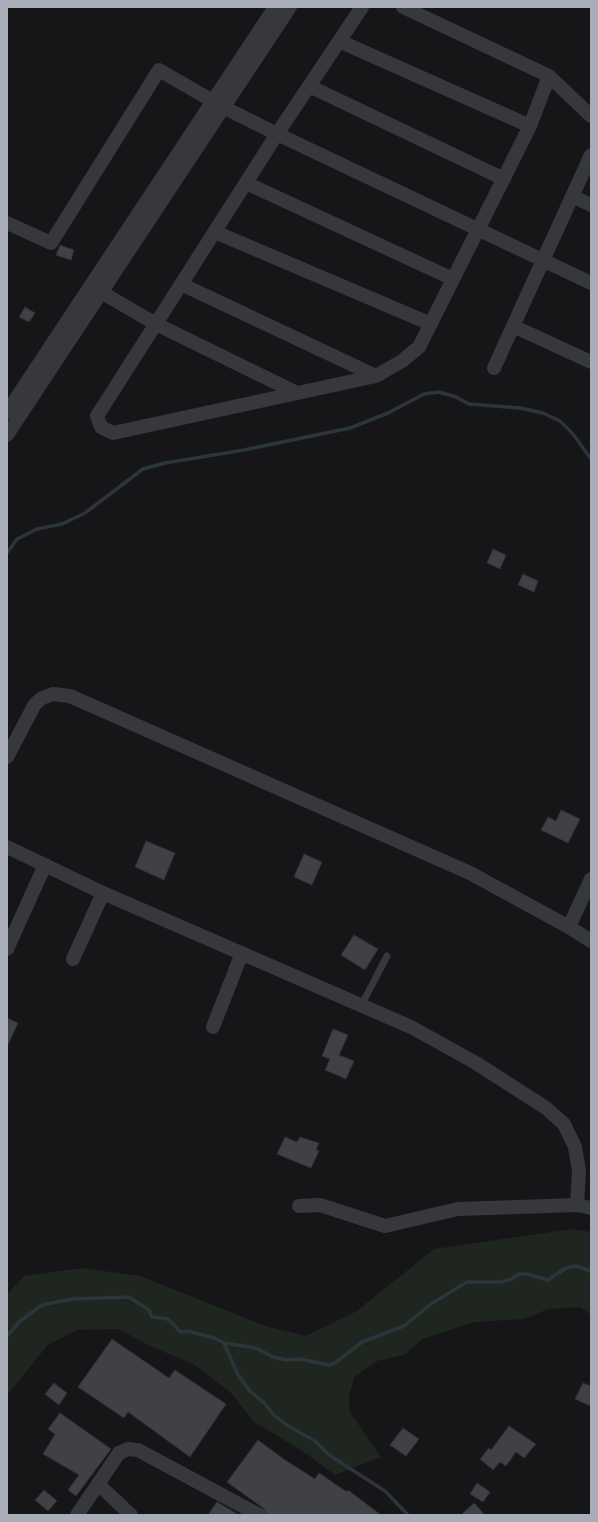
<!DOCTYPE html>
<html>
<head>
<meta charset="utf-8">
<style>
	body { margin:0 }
	#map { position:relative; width:598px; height:1522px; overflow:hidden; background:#161618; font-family:"Open Sans",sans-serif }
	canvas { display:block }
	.frame { position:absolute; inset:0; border:8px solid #a8adb8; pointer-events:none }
</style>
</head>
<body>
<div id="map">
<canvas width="598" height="1522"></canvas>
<div class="frame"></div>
</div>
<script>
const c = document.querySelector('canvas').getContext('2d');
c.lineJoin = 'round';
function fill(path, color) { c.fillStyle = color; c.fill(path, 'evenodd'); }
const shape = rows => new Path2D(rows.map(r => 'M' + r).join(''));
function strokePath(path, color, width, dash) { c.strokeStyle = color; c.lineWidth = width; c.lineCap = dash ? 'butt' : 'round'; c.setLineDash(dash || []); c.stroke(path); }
const green = shape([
	[572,1229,591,1232,591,1315,580,1307,548,1309,524,1319,474,1322,423,1339,404,1355,377,1361,355,1376,349,1395,350,1412,381,1457,335,1475,301,1450,254,1422,232,1394,195,1365,150,1346,118,1329,77,1330,48,1345,7,1395,7,1294,24,1276,82,1268,140,1276,268,1327,306,1336,355,1312,434,1249]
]);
const stream = shape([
	[7,553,17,539,37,529,62,524,85,513,143,469,165,463,244,450,350,428,388,413,424,394,439,392,456,397,469,404,520,408,543,413,560,421,573,434,591,459],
	[7,1336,20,1321,42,1305,72,1299,129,1297,149,1310,152,1317,168,1319,181,1332,188,1331,214,1338,224,1343,256,1348,273,1357,286,1360,300,1359,329,1365,335,1363,362,1342,404,1326,431,1304,467,1282,501,1282,512,1279,519,1274,527,1274,548,1280,566,1268,577,1266,591,1271],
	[224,1343,238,1375,250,1391,265,1404,273,1414,288,1426,315,1441,329,1455,385,1491,408,1515]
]);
const building = shape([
	[60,245,74,250,71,260,56,255,60,245],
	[25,307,35,313,29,322,19,317,25,307],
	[493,549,506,555,500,569,487,563,493,549],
	[523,574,538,581,534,592,518,585,523,574],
	[561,810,580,819,568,843,541,830,548,817,556,821,561,810],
	[146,841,175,853,164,880,135,867,146,841],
	[304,854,322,862,312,885,294,877,304,854],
	[354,935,378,949,365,970,341,955,354,935],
	[7,1018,18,1023,7,1047,7,1018],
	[333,1029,348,1035,339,1055,354,1061,346,1079,325,1070,330,1059,322,1056,333,1029],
	[285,1137,297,1142,300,1137,319,1143,316,1150,319,1151,311,1168,277,1154,285,1137],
	[112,1339,169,1378,175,1370,226,1404,190,1457,128,1412,124,1418,78,1387,112,1339],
	[54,1383,67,1393,59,1405,45,1394,54,1383],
	[583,1383,591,1386,591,1406,575,1399,583,1383],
	[60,1413,111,1449,76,1496,68,1490,79,1475,43,1454,55,1434,48,1429,60,1413],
	[509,1426,536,1444,524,1458,516,1452,506,1466,500,1462,493,1470,480,1459,489,1448,491,1450,509,1426],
	[403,1428,419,1439,406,1456,390,1445,403,1428],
	[258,1440,285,1460,315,1479,319,1473,347,1492,348,1490,381,1515,267,1515,263,1508,227,1482,258,1440],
	[477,1483,490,1492,483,1502,470,1494,477,1483],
	[44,1490,57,1501,48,1511,35,1500,44,1490],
	[217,1502,229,1509,239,1515,208,1515,217,1502],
	[474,1503,485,1515,461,1515,474,1503]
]);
const service = shape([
	[361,1006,387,956]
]);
const minor = shape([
	[362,7,277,134,97,416,101,427,113,433,376,376,402,361,419,347,530,126,549,76],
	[403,7,549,76,591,116],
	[339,41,530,126],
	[309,86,504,179],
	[246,183,453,279],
	[572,196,591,205],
	[7,223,51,243,159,70,223,107,277,134,591,283],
	[215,232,431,324],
	[181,284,376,376],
	[94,288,156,324,297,393],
	[513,326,591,362],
	[494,368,591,155],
	[7,412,275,7],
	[7,435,290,7],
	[7,757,35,704,42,698,53,694,70,696,470,873,569,927,591,941],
	[7,847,103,893,411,1027,476,1063,546,1108,564,1124,575,1147,579,1171,577,1205],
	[569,927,591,879],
	[7,949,45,865],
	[73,959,103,893],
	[213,1027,242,953],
	[299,1206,320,1205,385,1226,458,1209,577,1205,591,1208],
	[98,1484,131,1515],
	[77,1515,119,1453,128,1449,138,1450,259,1515]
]);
fill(green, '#1e261f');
strokePath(stream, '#2c353c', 3.5);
fill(building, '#404145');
strokePath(building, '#303034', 1);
strokePath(service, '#37383d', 7);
strokePath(minor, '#37383d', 14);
</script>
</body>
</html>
